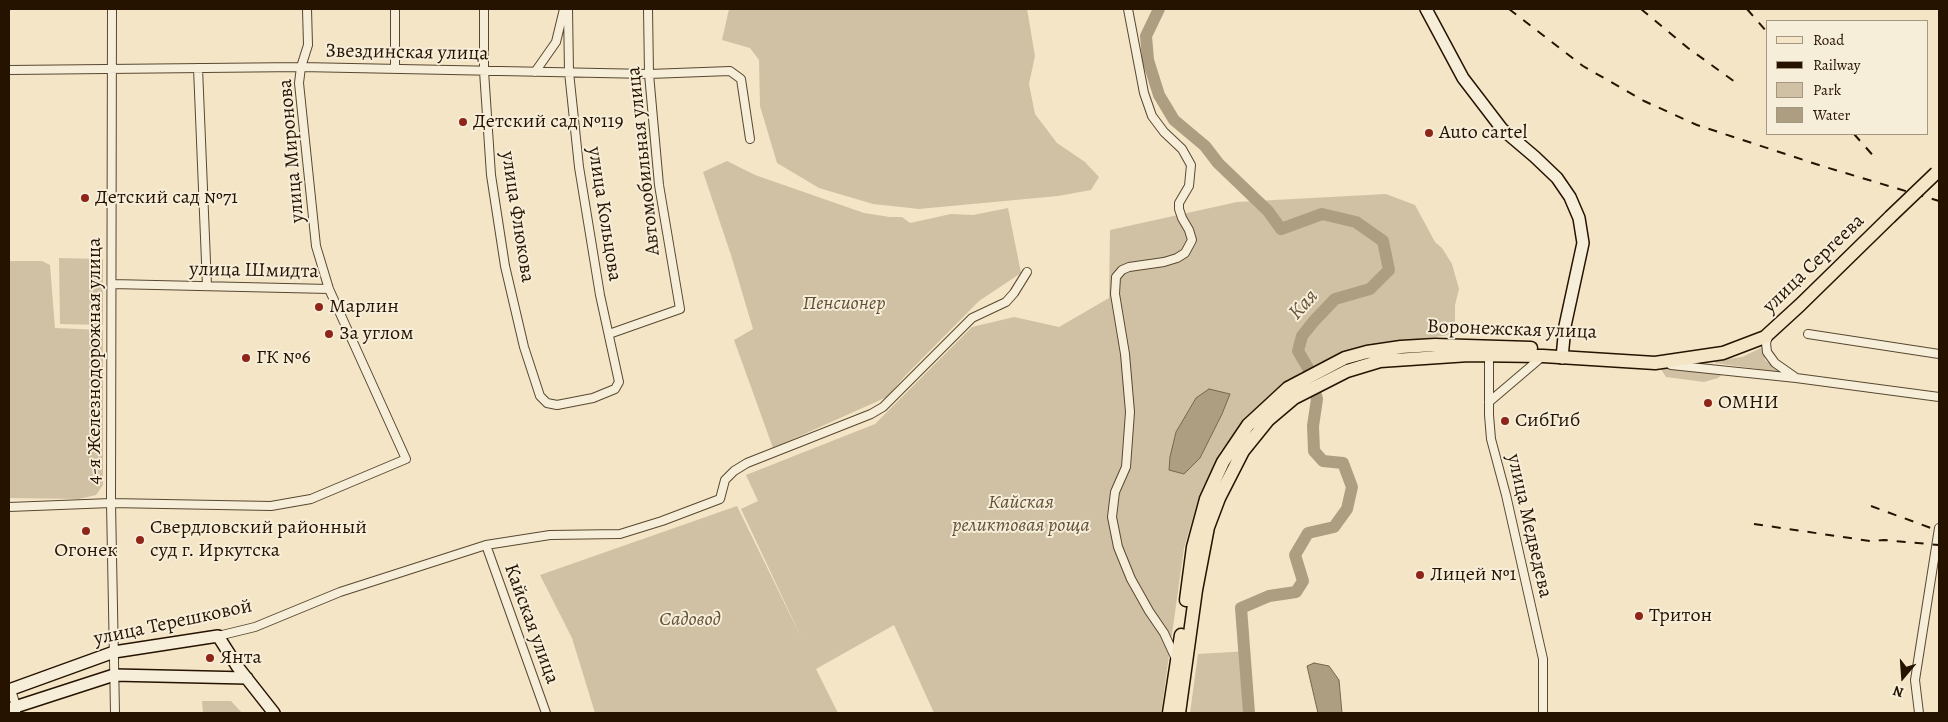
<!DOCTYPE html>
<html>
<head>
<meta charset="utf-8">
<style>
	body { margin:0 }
	#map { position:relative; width:1948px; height:722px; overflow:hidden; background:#f3e5c5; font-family:Alegreya,serif }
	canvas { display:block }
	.frame { position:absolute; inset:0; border:10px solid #251300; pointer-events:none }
	.legend { position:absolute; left:1766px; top:20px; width:162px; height:115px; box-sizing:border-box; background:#f7eed9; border:1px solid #a39682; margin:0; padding:6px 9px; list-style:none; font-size:15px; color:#251300 }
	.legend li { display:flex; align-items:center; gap:10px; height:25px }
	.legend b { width:25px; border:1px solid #a39682 }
	.north { position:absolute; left:1878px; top:652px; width:50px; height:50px; -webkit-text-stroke:4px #f7eed9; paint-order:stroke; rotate:198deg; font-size:14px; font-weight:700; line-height:20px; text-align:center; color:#251300 }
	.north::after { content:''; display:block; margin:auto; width:18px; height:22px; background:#251300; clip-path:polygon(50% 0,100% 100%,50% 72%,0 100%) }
</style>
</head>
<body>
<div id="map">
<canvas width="1948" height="722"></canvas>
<div class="frame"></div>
<ul class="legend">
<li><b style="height:6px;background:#f3e5c5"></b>Road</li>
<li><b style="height:6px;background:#251300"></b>Railway</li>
<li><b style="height:14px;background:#d0c1a4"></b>Park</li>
<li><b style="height:14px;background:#ad9e82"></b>Water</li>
</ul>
<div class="north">N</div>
</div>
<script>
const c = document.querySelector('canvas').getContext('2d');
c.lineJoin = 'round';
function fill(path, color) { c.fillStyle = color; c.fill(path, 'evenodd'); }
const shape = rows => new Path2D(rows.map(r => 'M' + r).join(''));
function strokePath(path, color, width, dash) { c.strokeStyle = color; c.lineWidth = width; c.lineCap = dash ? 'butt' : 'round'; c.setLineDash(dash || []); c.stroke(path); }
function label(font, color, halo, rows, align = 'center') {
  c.font = font + ' Alegreya,serif'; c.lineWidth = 4; c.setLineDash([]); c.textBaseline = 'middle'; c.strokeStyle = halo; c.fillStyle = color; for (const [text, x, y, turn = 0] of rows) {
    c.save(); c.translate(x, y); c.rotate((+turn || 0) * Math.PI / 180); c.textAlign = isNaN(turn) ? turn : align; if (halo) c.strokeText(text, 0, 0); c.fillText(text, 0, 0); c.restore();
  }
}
const green = shape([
	[729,9,1027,9,1035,56,1029,84,1035,114,1057,143,1085,162,1099,177,1091,190,1058,196,919,209,873,204,819,188,777,163,760,106,759,60,750,48,722,40],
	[727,161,755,175,864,213,890,217,902,217,910,223,951,214,973,215,1008,208,1021,273,979,301,904,377,887,397,773,448,734,340,753,329,731,255,703,172],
	[1386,194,1415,205,1435,242,1442,248,1452,264,1459,289,1455,305,1455,327,1452,333,1448,335,1352,350,1308,368,1276,389,1247,416,1220,452,1200,493,1184,548,1161,713,934,713,894,625,816,669,838,713,595,713,572,638,540,575,737,506,803,641,741,509,758,501,746,475,875,424,972,327,1014,317,1059,327,1109,298,1110,230,1237,202],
	[59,258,103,259,103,325,60,324],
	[9,261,42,261,50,265,55,328,103,330,103,485,96,495,79,499,9,498],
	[1763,347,1765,360,1779,372,1715,363,1715,361,1742,357],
	[1668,367,1724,373,1718,378,1704,382,1666,377,1661,369],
	[1249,651,1253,713,1190,713,1198,654],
	[202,701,231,701,242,713,203,713]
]);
const water = shape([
	[1209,389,1230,394,1222,414,1200,458,1184,474,1169,470,1170,457,1176,432,1196,398,1209,389],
	[1314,663,1329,666,1339,680,1342,713,1318,713,1307,666,1314,663]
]);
const river = shape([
	[1159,9,1146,36,1148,60,1159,95,1174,120,1205,146,1218,163,1268,211,1281,229,1322,214,1356,222,1383,241,1389,270,1370,289,1335,299,1314,321,1302,336,1298,351,1308,368,1317,399,1313,426,1314,451,1323,461,1343,463,1352,487,1347,509,1334,527,1308,533,1295,555,1303,581,1296,592,1269,596,1241,608,1249,713]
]);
const street = shape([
	[112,9,111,503,115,713],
	[484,9,484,71,491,175,505,266,524,347,540,396,547,403,557,405,593,398,615,389,619,382,600,295,579,167,569,72,568,9],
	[1128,9,1144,93,1152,116,1164,132,1182,149,1191,165,1189,186,1179,203,1179,209,1182,218,1189,230,1192,240,1185,253,1177,258,1164,262,1129,267,1122,270,1116,277,1115,294,1125,354,1130,412,1126,467,1115,492,1112,517,1118,547,1131,579,1149,611,1164,633,1176,659],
	[198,68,207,286],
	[395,68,395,9],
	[9,70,301,67,649,74,730,71,741,79,750,139],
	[535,72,556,42,564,9],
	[112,284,329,289],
	[609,334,680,309,659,185,649,74,648,9],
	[1769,334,1766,343,1767,352,1775,363,1795,377],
	[1808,334,1939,354],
	[1489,351,1489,415,1491,439,1506,495,1543,659,1543,713],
	[1671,365,1796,378,1939,397],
	[1489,402,1543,356],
	[9,507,111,503,271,506,311,499,406,459,329,289,316,246,299,83,301,67,308,45,307,9],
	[486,545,546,713],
	[218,636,255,627,340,592,486,545,550,535,620,534,662,521,720,499,725,480,734,471,747,463,871,414,883,407,972,318,1006,302,1014,293,1027,272],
	[11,690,16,706,16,713],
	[1919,713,1915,680,1939,528]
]);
const secondary = shape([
	[1426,9,1463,78,1502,129,1535,157,1557,178,1570,197,1579,218,1583,243,1565,326,1562,358],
	[9,690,114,652,218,636,237,666,274,713],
	[9,709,114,675,247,678]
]);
const primary = shape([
	[1186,600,1193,547,1206,499,1223,462,1248,425,1288,388,1345,358,1367,352,1401,347,1435,345,1531,348],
	[1169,713,1181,635],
	[1179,713,1196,590,1208,527,1219,498,1243,451,1268,420,1294,398,1347,371,1380,361,1469,355,1543,356,1655,363,1723,353,1765,337,1800,305,1890,217]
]);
const rail = shape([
	[1509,9,1583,66,1644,101,1697,125,1822,166,1939,201],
	[1641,9,1688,48,1735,82],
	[1747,9,1767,32],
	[1854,134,1877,160],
	[1871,506,1939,531],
	[1754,524,1870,541,1884,540,1939,545]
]);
const primaryBridge = shape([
	[1890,217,1936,173]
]);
const markers = [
	[463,122,5,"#8f2418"],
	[1429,133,5,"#8f2418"],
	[85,198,5,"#8f2418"],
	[319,307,5,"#8f2418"],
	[329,334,5,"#8f2418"],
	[246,358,5,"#8f2418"],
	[1708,403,5,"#8f2418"],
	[1505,421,5,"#8f2418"],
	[86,531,5,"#8f2418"],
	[140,540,5,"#8f2418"],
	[1420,575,5,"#8f2418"],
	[1639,616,5,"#8f2418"],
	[210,658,5,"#8f2418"]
];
const streetNames = [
	["Звездинская улица",407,53,1],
	["улица Миронова",292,151,-95],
	["Автомобильная улица",644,161,-96],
	["улица Кольцова",604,214,81],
	["улица Флюкова",517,217,81],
	["улица Сергеева",1814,264,-44],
	["улица Шмидта",254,271,1],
	["Воронежская улица",1512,330,2],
	["4-я Железнодорожная улица",95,361,-90],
	["улица Медведева",1529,526,77],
	["улица Терешковой",173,623,-12],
	["Кайская улица",531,624,70]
];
const poiNames = [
	["Детский сад №119",473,122],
	["Auto cartel",1439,133],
	["Детский сад №71",95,198],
	["Марлин",329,307],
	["За углом",339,334],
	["ГК №6",256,358],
	["ОМНИ",1718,403],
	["СибГиб",1515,421],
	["Свердловский районный",150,528],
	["суд г. Иркутска",150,551],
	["Огонек",86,551,"center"],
	["Лицей №1",1430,575],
	["Тритон",1649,616],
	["Янта",220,658]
];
const parkNames = [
	["Пенсионер",844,304],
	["Кайская",1021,503],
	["реликтовая роща",1021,526],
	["Садовод",690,620]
];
const waterNames = [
	["Кая",1304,305,-48]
];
fill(green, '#d0c1a4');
fill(water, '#ad9e82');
strokePath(water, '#77664e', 1);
strokePath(river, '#ad9e82', 12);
strokePath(street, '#584831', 10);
strokePath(secondary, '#251300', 14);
strokePath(primary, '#251300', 15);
strokePath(street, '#f7eed9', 8);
strokePath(secondary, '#f7eed9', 11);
strokePath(primary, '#f3e5c5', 12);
strokePath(rail, '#251300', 2, [9, 9]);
strokePath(primaryBridge, '#251300', 15, []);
strokePath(primaryBridge, '#f3e5c5', 12);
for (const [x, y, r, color] of markers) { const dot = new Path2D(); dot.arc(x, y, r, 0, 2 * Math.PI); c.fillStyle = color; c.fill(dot); strokePath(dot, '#f7eed9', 2); }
label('20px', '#251300', '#f7eed9', streetNames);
label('20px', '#251300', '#f7eed9', poiNames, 'left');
label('italic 20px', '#615039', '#f7eed9', parkNames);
label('italic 21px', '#62523a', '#f7eed9', waterNames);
</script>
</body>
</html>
